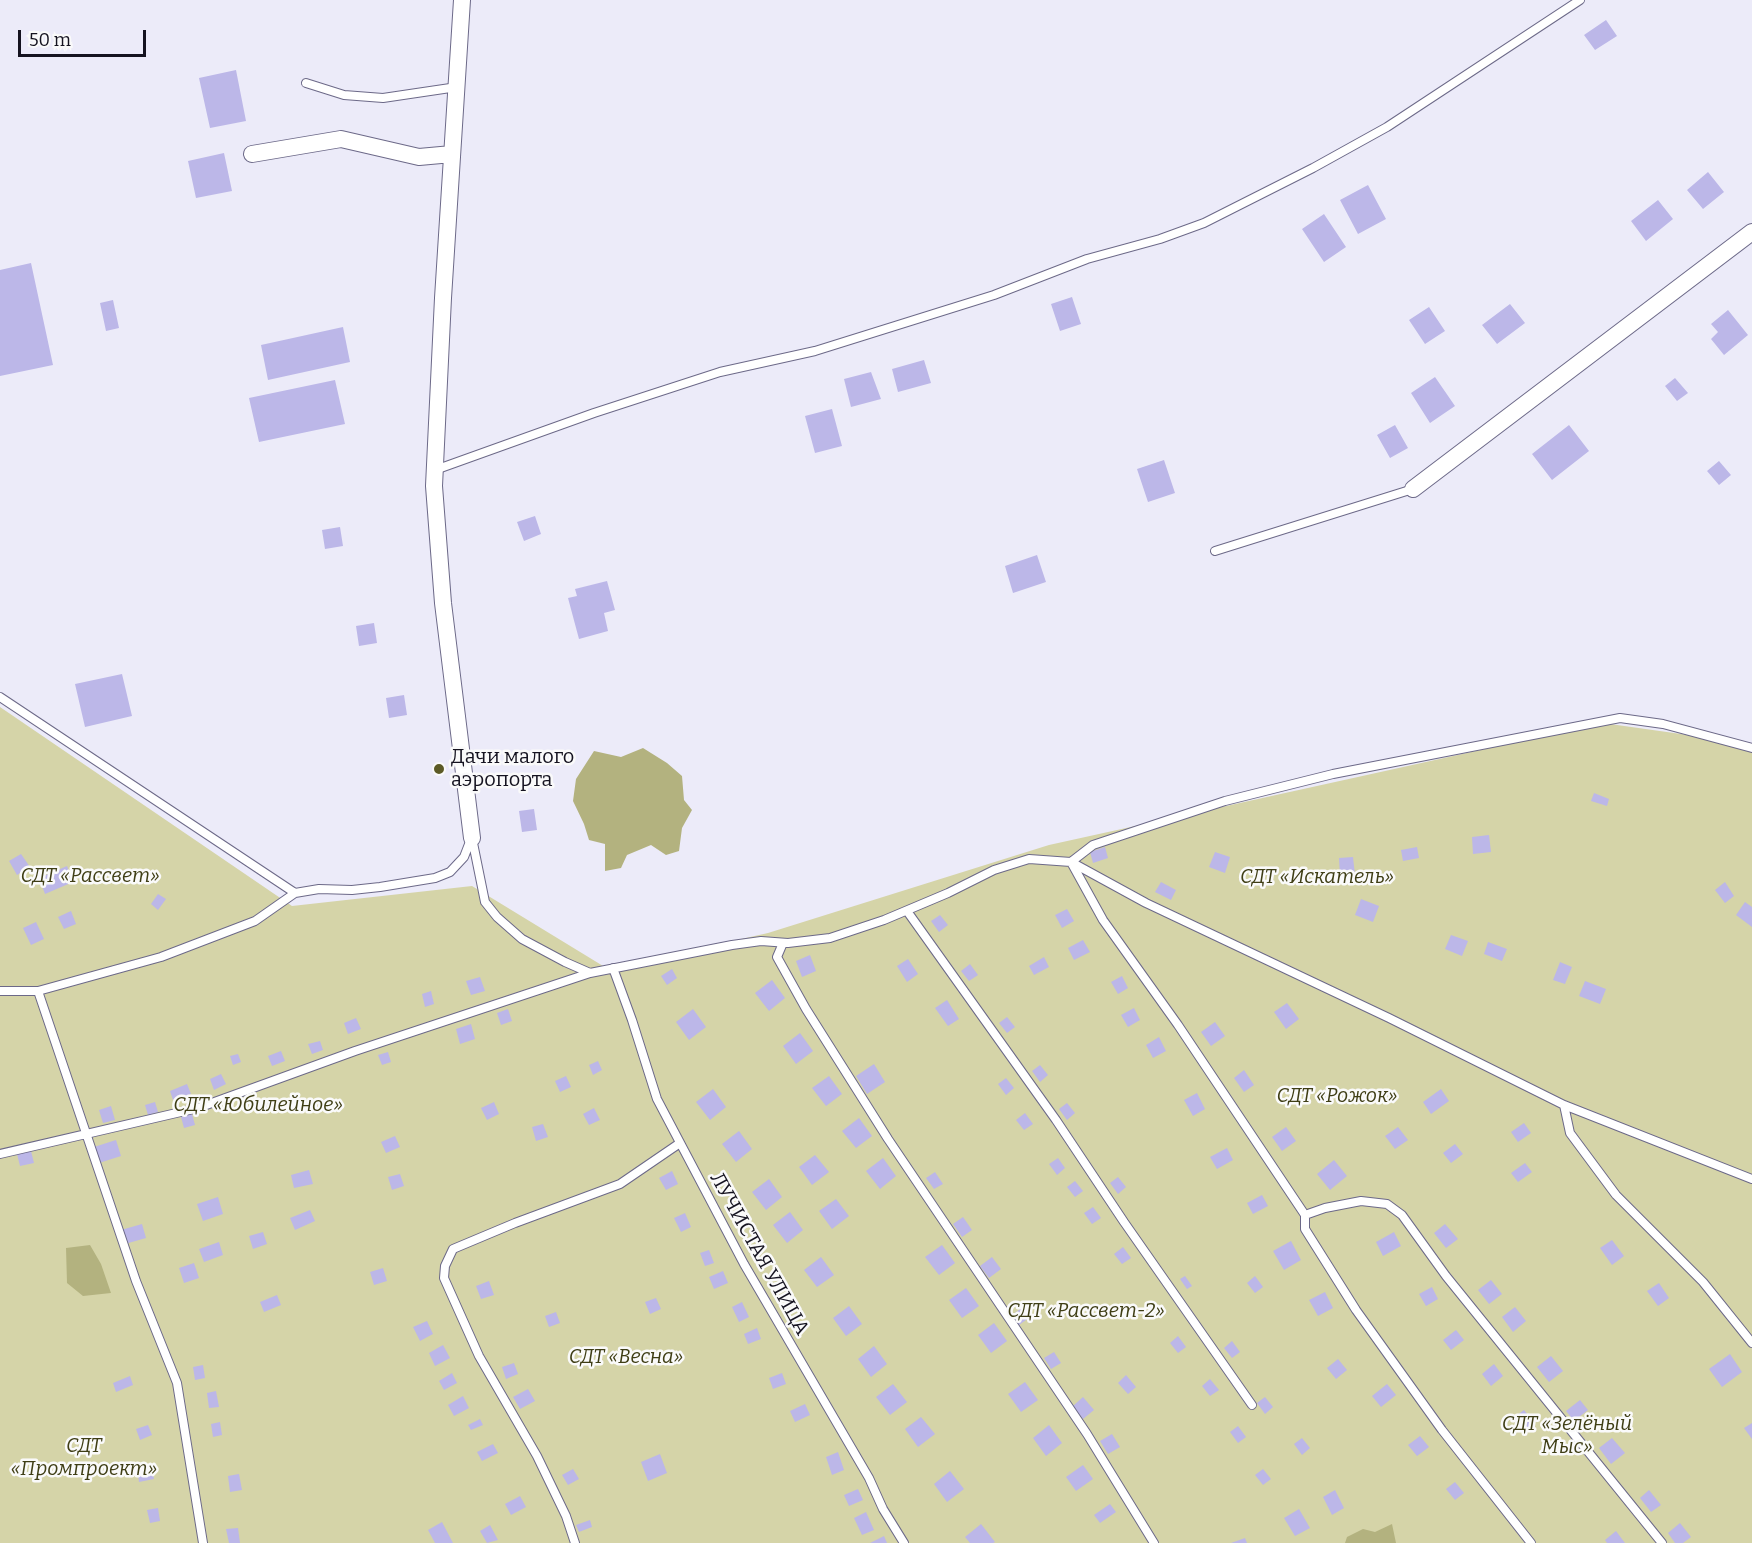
<!DOCTYPE html>
<html>
<head>
<meta charset="utf-8">
<style>
	body { margin:0 }
	#map { position:relative; width:1752px; height:1543px; overflow:hidden; background:#ecebf9; font-family:Bitter,serif }
	canvas { display:block }
	.scale { position:absolute; left:18px; top:30px; width:128px; height:27px; box-sizing:border-box; border:3px solid #151320; border-top:0; padding-left:8px; font-size:18px; line-height:21px; white-space:nowrap; color:#151320; -webkit-text-stroke:4px #fafafa; paint-order:stroke }
</style>
</head>
<body>
<div id="map">
<canvas width="1752" height="1543"></canvas>
<div class="scale">50 m</div>
</div>
<script>
const c = document.querySelector('canvas').getContext('2d');
c.lineJoin = 'round';
function fill(path, color) { c.fillStyle = color; c.fill(path, 'evenodd'); }
const shape = rows => new Path2D(rows.map(r => 'M' + r).join(''));
function strokePath(path, color, width, dash) { c.strokeStyle = color; c.lineWidth = width; c.lineCap = dash ? 'butt' : 'round'; c.setLineDash(dash || []); c.stroke(path); }
function label(font, color, halo, rows, align = 'center') {
  c.font = font + ' Bitter,serif'; c.lineWidth = 5; c.setLineDash([]); c.textBaseline = 'middle'; c.strokeStyle = halo; c.fillStyle = color; for (const [text, x, y, turn = 0] of rows) {
    c.save(); c.translate(x, y); c.rotate((+turn || 0) * Math.PI / 180); c.textAlign = isNaN(turn) ? turn : align; if (halo) c.strokeText(text, 0, 0); c.fillText(text, 0, 0); c.restore();
  }
}
const green = shape([
	[0,707,292,906,472,886,608,969,768,933,1049,845,1603,723,1752,744,1752,1543,0,1543]
]);
const water = shape([
	[643,748,667,763,682,776,684,800,692,810,682,828,679,851,666,855,651,845,627,855,621,868,605,871,605,844,589,840,584,824,573,801,576,779,594,751,621,757],
	[90,1245,101,1264,111,1293,83,1296,67,1283,66,1248],
	[1392,1524,1396,1543,1345,1543,1347,1537,1363,1529,1375,1532]
]);
const building = shape([
	[1606,20,1617,36,1595,50,1584,35],
	[236,70,246,121,210,128,199,78],
	[224,153,232,191,196,198,188,161],
	[1708,172,1724,192,1703,209,1687,190],
	[1368,185,1386,219,1358,234,1340,200],
	[1658,200,1673,219,1646,241,1631,221],
	[1324,214,1346,247,1324,262,1302,229],
	[31,263,53,365,0,376,0,270],
	[1072,297,1081,324,1060,331,1051,304],
	[113,300,119,328,106,331,100,303],
	[1510,304,1525,323,1497,344,1482,325],
	[1429,307,1445,331,1425,344,1409,320],
	[1728,310,1748,335,1724,355,1711,339,1718,332,1711,324],
	[343,327,350,362,268,380,261,345],
	[924,360,931,383,898,392,892,369],
	[871,372,881,399,851,407,844,379],
	[1435,377,1455,406,1430,423,1411,393],
	[1675,378,1688,393,1677,401,1665,386],
	[335,380,345,424,259,442,249,398],
	[832,409,842,446,815,453,805,416],
	[1395,425,1408,448,1390,458,1377,435],
	[1569,425,1589,451,1552,480,1532,454],
	[1164,460,1175,493,1148,502,1137,469],
	[1719,461,1731,475,1719,485,1707,471],
	[535,516,541,534,524,541,517,522],
	[340,527,343,546,325,549,322,530],
	[1037,555,1046,582,1013,593,1005,566],
	[607,581,615,610,604,613,608,631,579,639,568,598,577,596,575,589],
	[374,623,377,643,359,646,356,626],
	[122,674,132,716,85,727,75,684],
	[404,695,407,715,389,718,386,698],
	[1594,793,1609,799,1607,806,1591,801],
	[534,809,537,830,522,832,519,811],
	[1489,835,1491,852,1473,854,1472,837],
	[1105,847,1108,858,1093,863,1090,852],
	[1417,847,1419,858,1403,861,1401,850],
	[1215,852,1230,857,1225,873,1209,867],
	[21,854,30,867,17,875,9,861],
	[1353,857,1355,875,1340,877,1339,858],
	[67,866,73,882,45,894,39,878],
	[1161,882,1176,890,1171,900,1155,892],
	[1725,882,1734,896,1725,903,1715,890],
	[158,894,166,899,158,910,151,904],
	[1361,899,1379,906,1373,922,1355,915],
	[1745,902,1752,907,1752,927,1736,915],
	[1067,909,1074,921,1062,928,1055,915],
	[71,911,76,924,64,929,58,917],
	[940,915,948,925,939,932,931,921],
	[36,922,44,939,31,945,23,928],
	[1451,935,1468,941,1462,956,1445,949],
	[1083,940,1090,952,1074,960,1068,948],
	[1488,942,1507,949,1502,961,1484,954],
	[810,955,816,971,802,977,796,961],
	[1044,957,1049,967,1034,975,1029,966],
	[908,959,918,974,907,982,897,966],
	[1560,962,1572,967,1565,984,1553,980],
	[970,964,978,975,969,981,961,971],
	[672,969,677,978,667,985,661,976],
	[1122,976,1128,988,1118,994,1111,982],
	[480,977,485,991,471,995,466,981],
	[772,980,785,998,769,1011,755,993],
	[1585,981,1606,989,1600,1004,1579,996],
	[431,991,434,1004,425,1007,422,994],
	[947,1000,959,1019,948,1026,935,1008],
	[1287,1003,1299,1019,1286,1029,1274,1012],
	[1134,1008,1140,1020,1128,1027,1121,1015],
	[508,1009,512,1021,501,1025,497,1013],
	[693,1009,706,1027,689,1040,676,1022],
	[1007,1017,1015,1027,1007,1033,999,1023],
	[356,1018,361,1029,348,1034,344,1023],
	[1215,1022,1225,1036,1211,1046,1201,1032],
	[471,1024,475,1039,460,1044,456,1029],
	[800,1033,813,1051,796,1064,783,1046],
	[1159,1037,1166,1051,1153,1058,1146,1045],
	[320,1041,323,1050,312,1054,308,1044],
	[281,1051,285,1061,272,1066,268,1056],
	[388,1052,391,1062,382,1065,378,1055],
	[238,1054,241,1062,233,1065,230,1056],
	[598,1061,602,1070,593,1075,589,1065],
	[874,1064,885,1082,867,1094,856,1076],
	[1040,1065,1048,1075,1040,1082,1032,1071],
	[1244,1070,1254,1085,1244,1092,1234,1078],
	[221,1074,226,1084,214,1090,210,1079],
	[566,1076,571,1087,560,1092,555,1081],
	[829,1076,842,1094,826,1106,812,1088],
	[1006,1078,1014,1088,1006,1095,998,1084],
	[187,1084,191,1094,173,1100,170,1091],
	[713,1089,726,1107,710,1120,696,1102],
	[1441,1089,1449,1101,1431,1114,1423,1102],
	[1197,1093,1205,1109,1193,1116,1184,1100],
	[155,1102,158,1112,148,1115,145,1105],
	[494,1102,499,1114,487,1120,481,1108],
	[1067,1103,1075,1113,1067,1120,1059,1109],
	[111,1106,115,1120,103,1123,99,1110],
	[594,1108,600,1120,589,1125,583,1114],
	[1025,1113,1033,1124,1024,1130,1016,1120],
	[192,1114,195,1125,184,1128,181,1117],
	[859,1118,872,1136,856,1148,842,1131],
	[1524,1123,1531,1133,1518,1142,1511,1132],
	[543,1124,548,1137,536,1141,532,1127],
	[1286,1127,1296,1141,1282,1151,1272,1137],
	[1398,1127,1408,1140,1395,1149,1385,1136],
	[739,1131,752,1149,736,1162,722,1144],
	[395,1136,400,1147,386,1153,381,1142],
	[116,1140,121,1156,99,1163,94,1147],
	[1455,1144,1463,1154,1451,1163,1443,1153],
	[1227,1148,1233,1160,1217,1169,1210,1157],
	[31,1151,34,1163,20,1166,17,1154],
	[815,1155,829,1172,812,1185,799,1167],
	[883,1158,896,1176,880,1189,866,1171],
	[1058,1158,1065,1168,1057,1175,1049,1164],
	[1334,1160,1347,1176,1330,1190,1317,1174],
	[1525,1163,1532,1172,1518,1182,1511,1173],
	[309,1170,313,1184,294,1188,291,1175],
	[672,1171,678,1184,666,1190,659,1178],
	[935,1172,943,1184,934,1189,926,1178],
	[400,1174,404,1186,392,1190,388,1177],
	[1118,1177,1126,1187,1118,1194,1110,1183],
	[769,1179,782,1197,766,1210,752,1192],
	[1075,1181,1083,1191,1075,1197,1067,1187],
	[1262,1195,1268,1206,1253,1214,1247,1203],
	[218,1197,223,1214,203,1221,197,1204],
	[836,1199,849,1216,832,1229,819,1211],
	[1093,1207,1101,1218,1092,1224,1084,1213],
	[310,1210,315,1221,295,1230,290,1218],
	[790,1212,803,1230,787,1243,773,1225],
	[685,1213,691,1227,681,1232,674,1218],
	[963,1217,972,1230,962,1237,953,1224],
	[142,1224,146,1238,125,1244,121,1230],
	[1445,1224,1458,1239,1446,1248,1434,1233],
	[263,1232,267,1244,253,1249,249,1236],
	[1394,1232,1401,1246,1383,1256,1376,1242],
	[1612,1240,1624,1256,1612,1265,1600,1248],
	[1291,1241,1301,1260,1284,1270,1273,1251],
	[219,1242,223,1255,204,1262,199,1249],
	[942,1245,955,1263,939,1275,925,1257],
	[1123,1247,1131,1258,1122,1264,1114,1254],
	[709,1250,714,1263,705,1266,700,1253],
	[821,1257,834,1275,817,1287,804,1270],
	[992,1257,1001,1269,989,1278,980,1266],
	[194,1263,199,1278,184,1283,179,1268],
	[383,1268,387,1281,374,1285,370,1272],
	[723,1271,728,1283,714,1289,709,1277],
	[1185,1276,1192,1286,1187,1289,1180,1279],
	[1255,1276,1263,1287,1255,1293,1247,1283],
	[1491,1280,1502,1294,1489,1304,1478,1290],
	[489,1281,494,1295,481,1299,476,1286],
	[1659,1283,1669,1298,1658,1306,1647,1291],
	[1432,1287,1438,1299,1426,1306,1419,1294],
	[966,1288,979,1306,962,1318,949,1300],
	[1325,1292,1333,1308,1318,1316,1309,1300],
	[277,1295,281,1305,264,1312,260,1302],
	[656,1298,661,1309,650,1314,645,1302],
	[742,1302,749,1317,739,1322,732,1307],
	[1026,1305,1033,1315,1019,1325,1012,1315],
	[849,1306,862,1324,846,1336,833,1318],
	[1515,1307,1526,1321,1513,1332,1502,1317],
	[556,1312,560,1323,549,1327,545,1316],
	[427,1321,433,1334,420,1341,413,1327],
	[994,1323,1007,1341,991,1353,978,1335],
	[757,1328,761,1339,748,1344,744,1334],
	[1456,1330,1464,1340,1451,1350,1443,1340],
	[1178,1336,1186,1347,1178,1353,1170,1343],
	[1232,1341,1240,1352,1232,1358,1224,1348],
	[443,1345,450,1358,435,1366,429,1353],
	[874,1346,887,1364,871,1377,858,1359],
	[1054,1352,1061,1363,1051,1369,1044,1358],
	[1730,1354,1742,1372,1722,1387,1709,1369],
	[1551,1356,1563,1371,1549,1382,1537,1367],
	[1338,1359,1347,1370,1336,1379,1327,1368],
	[514,1363,518,1374,506,1379,502,1367],
	[1494,1364,1503,1376,1491,1386,1482,1374],
	[203,1365,205,1378,195,1380,193,1367],
	[452,1373,457,1383,444,1390,439,1381],
	[782,1373,786,1384,773,1389,769,1378],
	[1126,1375,1136,1387,1128,1394,1118,1383],
	[130,1376,133,1385,116,1392,113,1383],
	[1210,1379,1219,1390,1210,1396,1202,1386],
	[1025,1382,1038,1400,1021,1412,1008,1394],
	[893,1384,907,1402,890,1415,876,1397],
	[1387,1384,1396,1395,1381,1407,1372,1396],
	[528,1389,535,1401,520,1409,513,1397],
	[216,1391,219,1407,209,1408,207,1393],
	[463,1396,469,1408,454,1416,448,1405],
	[1083,1397,1094,1410,1083,1419,1073,1406],
	[1265,1397,1273,1407,1265,1414,1257,1403],
	[1580,1400,1588,1410,1574,1421,1566,1411],
	[805,1404,810,1415,795,1422,790,1411],
	[1524,1410,1535,1424,1524,1433,1512,1419],
	[921,1417,935,1434,918,1447,905,1429],
	[480,1419,483,1425,471,1430,468,1425],
	[220,1422,222,1435,213,1437,211,1424],
	[1752,1423,1752,1439,1744,1428],
	[148,1425,152,1435,140,1440,136,1429],
	[1049,1425,1062,1443,1046,1456,1033,1438],
	[1238,1426,1246,1437,1238,1443,1230,1432],
	[1112,1434,1120,1447,1108,1454,1100,1441],
	[1420,1436,1429,1447,1417,1456,1408,1445],
	[1302,1438,1310,1448,1302,1455,1294,1444],
	[1612,1438,1625,1453,1611,1464,1599,1448],
	[493,1444,498,1453,482,1461,477,1452],
	[838,1452,844,1470,832,1475,826,1457],
	[660,1454,667,1473,648,1481,641,1462],
	[151,1465,154,1479,139,1482,137,1467],
	[1083,1465,1093,1479,1076,1491,1066,1477],
	[573,1469,579,1479,568,1485,562,1475],
	[1263,1469,1271,1479,1263,1485,1255,1475],
	[950,1471,964,1489,947,1502,934,1484],
	[239,1474,242,1490,230,1492,228,1476],
	[1455,1482,1464,1493,1455,1500,1446,1489],
	[858,1489,863,1500,849,1506,844,1495],
	[1335,1490,1344,1508,1332,1515,1323,1497],
	[1649,1490,1661,1505,1651,1512,1640,1498],
	[520,1496,526,1507,511,1515,505,1504],
	[1110,1504,1116,1512,1100,1523,1094,1515],
	[158,1508,160,1521,150,1523,147,1510],
	[1299,1509,1310,1528,1295,1536,1284,1518],
	[866,1512,874,1530,862,1535,854,1518],
	[590,1520,592,1527,579,1532,576,1525],
	[442,1522,453,1543,435,1543,428,1530],
	[1680,1523,1691,1537,1683,1543,1675,1543,1668,1533],
	[981,1524,995,1542,993,1543,970,1543,965,1537],
	[490,1525,498,1540,487,1543,480,1531],
	[238,1528,240,1543,229,1543,226,1529],
	[1616,1531,1625,1543,1607,1543,1605,1540],
	[884,1536,887,1543,870,1543],
	[1245,1538,1247,1543,1231,1543]
]);
const lane = shape([
	[306,83,344,95,383,98,457,87],
	[435,470,594,413,720,372,815,351,994,295,1087,259,1160,239,1204,223,1313,168,1387,127,1580,0],
	[1215,551,1413,489],
	[0,697,295,893,319,889,352,890,380,887,435,878,450,872,464,857,471,839],
	[472,838,485,902,497,917,522,939,565,962,590,973,732,945,761,941,788,943,830,938,884,920,948,893,994,870,1029,859,1071,862,1146,903,1389,1018,1564,1105,1570,1133,1616,1195,1703,1282,1752,1343],
	[1071,862,1103,920,1178,1025,1305,1215,1305,1229,1356,1310,1442,1430,1531,1543],
	[1071,862,1093,845,1225,801,1333,774,1620,718,1663,724,1752,748],
	[907,911,1056,1120,1124,1222,1252,1405],
	[783,943,777,957,806,1009,888,1139,1087,1434,1154,1543],
	[613,968,632,1020,657,1099,744,1264,869,1478,883,1509,904,1543],
	[0,991,38,991,161,957,255,921,295,893],
	[38,991,136,1281,177,1383,203,1543],
	[1564,1105,1752,1179],
	[0,1154,198,1108,355,1051,590,973],
	[1305,1215,1325,1208,1361,1201,1387,1204,1402,1215,1446,1276,1662,1543],
	[575,1543,566,1516,537,1456,479,1356,444,1278,445,1266,453,1249,515,1223,620,1184,680,1143]
]);
const street = shape([
	[462,0,443,298,434,486,443,603,472,838],
	[252,154,341,139,419,157,452,154],
	[1413,489,1752,232]
]);
const markers = [
	[439,769,6,"#5c5a26"]
];
const poiNames = [
	["Дачи малого",451,757],
	["аэропорта",451,780]
];
const parkNames = [
	["СДТ «Рассвет»",90,876],
	["СДТ «Искатель»",1317,877],
	["СДТ «Рожок»",1337,1096],
	["СДТ «Юбилейное»",258,1105],
	["СДТ «Рассвет-2»",1086,1311],
	["СДТ «Весна»",626,1357],
	["СДТ «Зелёный",1567,1424],
	["Мыс»",1567,1447],
	["СДТ",84,1446],
	["«Промпроект»",84,1469]
];
const streetNames = [
	["ЛУЧИСТАЯ УЛИЦА",759,1254,61]
];
fill(green, '#d5d4a8');
fill(water, '#b3b27f');
fill(building, '#bcb7e8');
strokePath(lane, '#6c6988', 10);
strokePath(street, '#6c6988', 18);
strokePath(lane, '#fff', 8);
strokePath(street, '#fff', 16);
for (const [x, y, r, color] of markers) { const dot = new Path2D(); dot.arc(x, y, r, 0, 2 * Math.PI); c.fillStyle = color; c.fill(dot); strokePath(dot, '#fafafa', 2); }
label('20px', '#151320', '#fafafa', poiNames, 'left');
label('italic 20px', '#3f3e15', '#fafafa', parkNames);
label('20px', '#151320', '#fafafa', streetNames);
</script>
</body>
</html>
